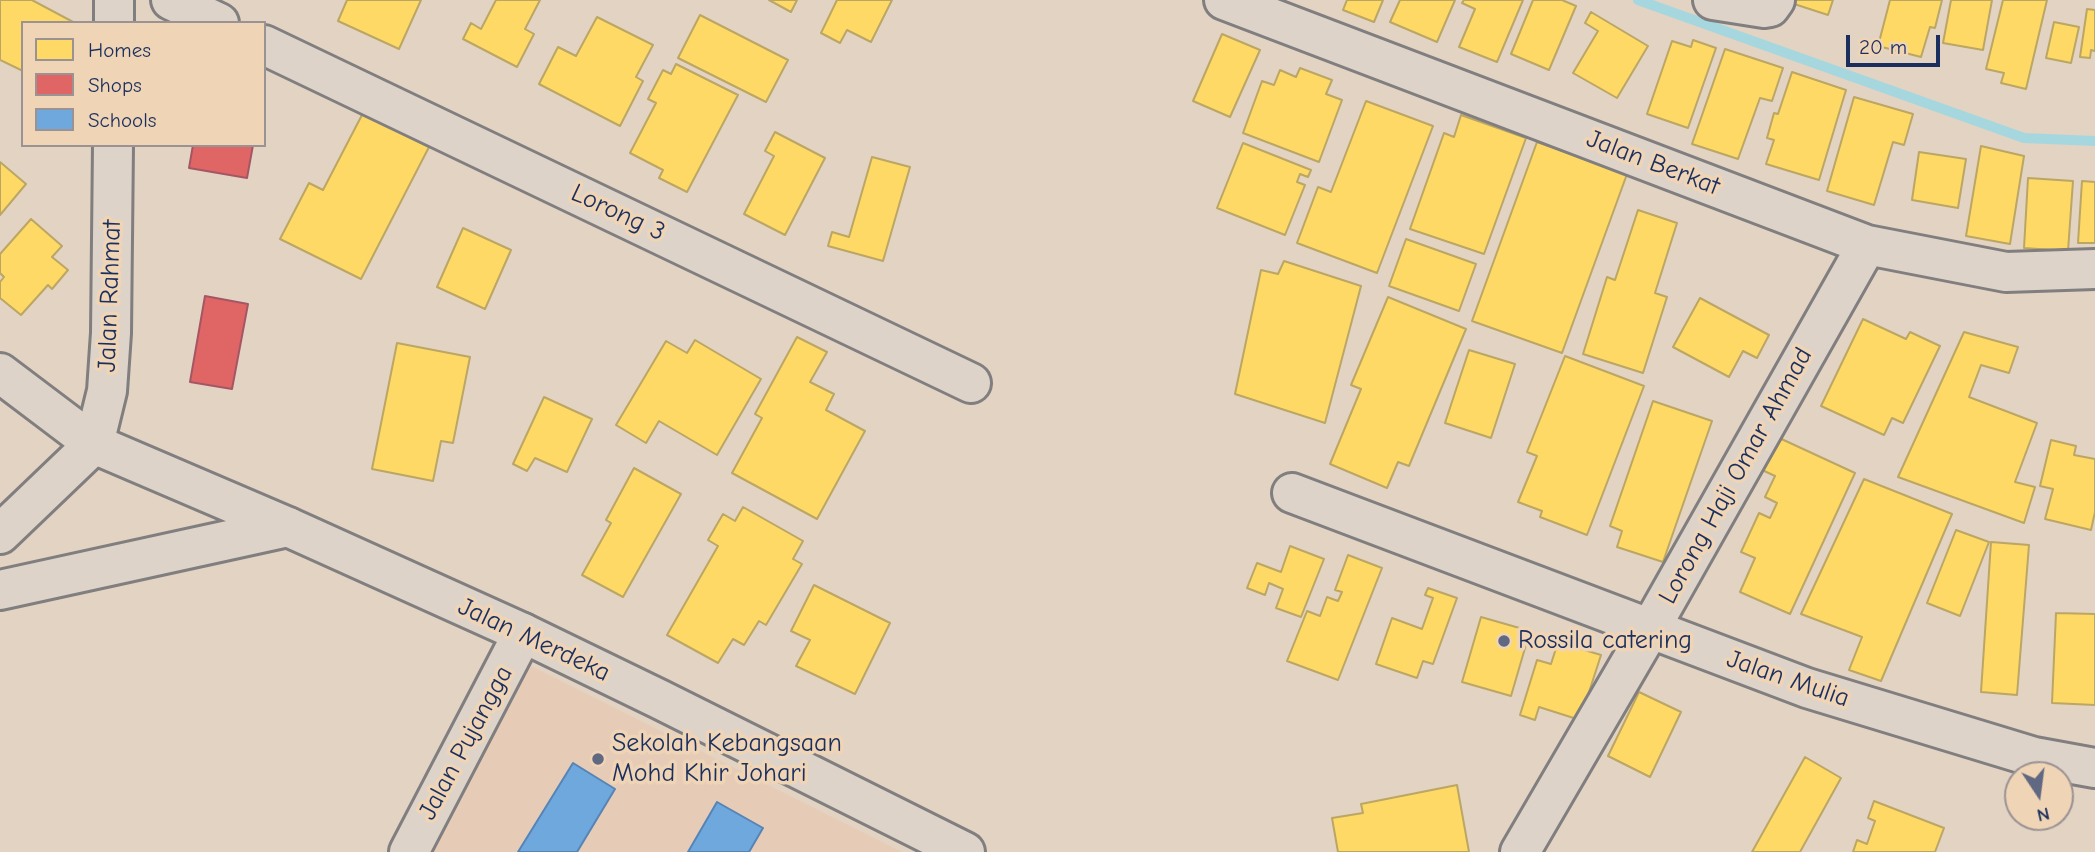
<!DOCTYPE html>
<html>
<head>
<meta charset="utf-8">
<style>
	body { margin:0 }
	#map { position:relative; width:2095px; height:852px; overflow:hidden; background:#e2d3c3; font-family:"Comic Neue",sans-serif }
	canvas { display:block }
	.legend { position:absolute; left:21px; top:21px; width:245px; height:126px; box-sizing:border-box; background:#efd4b6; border:2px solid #9a9293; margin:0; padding:9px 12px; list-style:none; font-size:21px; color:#1b2f5e }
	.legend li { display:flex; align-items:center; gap:14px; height:35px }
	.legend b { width:35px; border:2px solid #9a9293 }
	.north { position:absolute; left:2004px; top:761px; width:70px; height:70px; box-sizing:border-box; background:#efd4b6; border:2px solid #9a9293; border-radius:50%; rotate:167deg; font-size:19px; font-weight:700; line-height:28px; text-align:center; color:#1b2f5e }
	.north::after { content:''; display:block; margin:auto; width:24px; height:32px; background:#616881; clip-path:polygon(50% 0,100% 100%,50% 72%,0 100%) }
	.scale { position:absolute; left:1846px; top:35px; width:94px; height:32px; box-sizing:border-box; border:4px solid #1b2f5e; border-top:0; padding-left:9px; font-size:21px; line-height:24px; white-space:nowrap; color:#1b2f5e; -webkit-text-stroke:5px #efd4b6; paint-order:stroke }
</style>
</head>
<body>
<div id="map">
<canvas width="2095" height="852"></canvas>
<ul class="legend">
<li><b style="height:19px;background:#ffd966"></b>Homes</li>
<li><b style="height:19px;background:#e06666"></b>Shops</li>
<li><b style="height:19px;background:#6fa8dc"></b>Schools</li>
</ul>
<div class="north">N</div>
<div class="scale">20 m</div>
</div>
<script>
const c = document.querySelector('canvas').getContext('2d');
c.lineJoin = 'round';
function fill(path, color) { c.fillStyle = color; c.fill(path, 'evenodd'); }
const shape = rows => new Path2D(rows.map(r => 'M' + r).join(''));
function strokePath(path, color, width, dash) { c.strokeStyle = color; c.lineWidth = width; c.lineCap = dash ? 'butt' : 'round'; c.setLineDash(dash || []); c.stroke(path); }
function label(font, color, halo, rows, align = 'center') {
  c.font = font + ' "Comic Neue",sans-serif'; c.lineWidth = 7; c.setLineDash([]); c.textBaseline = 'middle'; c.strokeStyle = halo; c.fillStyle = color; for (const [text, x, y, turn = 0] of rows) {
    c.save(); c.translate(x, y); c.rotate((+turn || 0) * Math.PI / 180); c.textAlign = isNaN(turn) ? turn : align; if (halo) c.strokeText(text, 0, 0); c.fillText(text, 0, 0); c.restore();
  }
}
const built = shape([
	[531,666,902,852,431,852]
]);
const homes = shape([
	[0,0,32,0,75,23,23,23,23,71,0,60,0,0],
	[347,0,421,0,399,49,338,21,347,0],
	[496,0,540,0,525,29,534,34,517,67,463,39,471,23,481,29,496,0],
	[769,0,797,0,791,12,769,0],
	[837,0,892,0,871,42,847,30,840,43,821,33,837,0],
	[1347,0,1383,0,1374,22,1343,10,1347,0],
	[1400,0,1455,0,1437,42,1390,22,1400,0],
	[1464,0,1523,0,1497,62,1459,47,1475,9,1462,3,1464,0],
	[1533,0,1562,0,1576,6,1549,70,1511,54,1533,0],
	[1782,0,1833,0,1828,15,1782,0],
	[1890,0,1942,0,1935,28,1930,27,1921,57,1878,46,1890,0],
	[1951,0,1992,0,1983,50,1943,43,1951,0],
	[2003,0,2047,0,2026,89,2001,83,2004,73,1986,69,2003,0],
	[2087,9,2095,10,2095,51,2091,50,2090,58,2080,57,2087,9],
	[1591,12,1648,46,1617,98,1573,73,1598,31,1585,23,1591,12],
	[700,15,788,60,766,102,678,58,700,15],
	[597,17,653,45,636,77,643,81,620,126,539,84,558,47,576,56,597,17],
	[2054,22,2079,27,2071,63,2046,58,2054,22],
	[1222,34,1260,50,1230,117,1193,101,1222,34],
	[1693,40,1716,48,1688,128,1647,114,1672,41,1691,47,1693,40],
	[1725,49,1783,68,1772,101,1760,98,1738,159,1692,144,1725,49],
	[676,64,738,95,687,192,659,178,663,170,630,153,656,103,648,99,663,70,671,74,676,64],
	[1300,68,1332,80,1326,94,1342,100,1319,162,1243,133,1262,81,1274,85,1280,70,1296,77,1300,68],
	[1792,72,1846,90,1819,180,1766,164,1774,140,1767,138,1774,113,1778,114,1792,72],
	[1854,97,1913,114,1904,145,1893,142,1874,205,1827,191,1854,97],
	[1366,101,1433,126,1377,273,1297,243,1318,187,1331,192,1366,101],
	[363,113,429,147,361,279,280,239,309,183,323,190,363,113],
	[1461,115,1526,138,1484,254,1410,229,1444,133,1454,137,1461,115],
	[775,132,825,158,785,235,744,214,774,156,765,151,775,132],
	[1537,142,1627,174,1562,353,1472,321,1537,142],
	[1243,143,1311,170,1308,177,1300,174,1297,182,1305,185,1285,235,1217,208,1243,143],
	[1981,146,2024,156,2010,244,1966,236,1981,146],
	[1919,152,1966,159,1958,208,1912,200,1919,152],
	[872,157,910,167,883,261,828,246,832,232,849,237,872,157],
	[0,162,26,184,0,215,0,162],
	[2028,178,2073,181,2068,251,2024,248,2028,178],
	[2082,181,2095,182,2095,243,2078,243,2082,181],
	[1638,210,1677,223,1655,293,1667,297,1643,373,1583,354,1607,277,1615,280,1638,210],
	[31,219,62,246,52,257,68,270,52,289,48,285,21,315,0,298,0,282,4,277,0,273,0,254,31,219],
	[463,228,511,250,485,309,437,287,463,228],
	[1406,239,1476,264,1459,311,1389,286,1406,239],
	[1284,261,1361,286,1325,423,1235,394,1261,270,1278,274,1284,261],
	[1388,297,1466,329,1409,466,1398,462,1387,488,1330,464,1361,389,1351,385,1388,297],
	[1700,298,1769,335,1757,358,1743,351,1729,377,1673,347,1700,298],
	[1863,319,1906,339,1910,332,1940,346,1903,423,1892,418,1884,435,1821,406,1863,319],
	[1964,332,2018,347,2009,373,1981,365,1969,397,2037,423,2015,482,2035,487,2024,523,1898,477,1964,332],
	[797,337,827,352,810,382,834,394,826,410,865,431,817,519,732,473,762,418,755,414,797,337],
	[695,340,761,379,717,455,659,421,646,443,616,425,666,341,687,353,695,340],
	[397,343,470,357,453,443,441,441,433,481,372,469,397,343],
	[1469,350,1515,364,1491,438,1445,423,1469,350],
	[1565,356,1644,386,1587,535,1540,517,1542,511,1518,502,1537,456,1527,452,1565,356],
	[544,397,592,419,567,472,535,458,527,471,513,464,544,397],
	[1653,401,1712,421,1663,562,1617,547,1622,531,1610,526,1653,401],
	[1775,436,1855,473,1790,614,1740,592,1755,558,1741,552,1759,513,1770,518,1777,503,1765,497,1775,476,1760,469,1775,436],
	[2051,440,2076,446,2074,455,2095,459,2095,512,2091,530,2045,519,2053,489,2040,486,2051,440],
	[634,468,681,494,623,597,582,575,611,523,606,520,634,468],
	[1864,479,1952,514,1881,681,1849,670,1862,637,1801,614,1864,479],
	[743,507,803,541,793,559,802,564,766,625,759,621,744,645,733,639,718,663,667,635,718,546,708,540,723,514,735,521,743,507],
	[1956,530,1989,542,1960,616,1927,603,1956,530],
	[1991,542,2029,545,2017,695,1981,692,1991,542],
	[1290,546,1324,559,1301,617,1276,608,1283,589,1269,583,1265,595,1247,588,1257,563,1281,572,1290,546],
	[1348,555,1382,568,1338,680,1287,661,1307,611,1320,616,1327,597,1338,601,1342,592,1335,590,1348,555],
	[814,585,890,623,855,694,796,666,810,640,791,631,814,585],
	[1428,588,1457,598,1433,664,1423,661,1417,678,1376,664,1392,618,1422,629,1433,598,1425,595,1428,588],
	[2056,613,2095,614,2095,705,2052,703,2056,613],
	[1481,617,1530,631,1511,696,1462,682,1481,617],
	[1558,642,1601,655,1580,720,1539,707,1535,720,1520,715,1537,660,1551,664,1558,642],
	[1639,692,1681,712,1650,777,1608,756,1639,692],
	[1805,757,1841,778,1800,852,1752,852,1805,757],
	[1457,785,1469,852,1338,852,1332,818,1363,813,1361,804,1457,785],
	[1874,801,1944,828,1935,852,1853,852,1857,840,1867,844,1875,821,1868,818,1874,801]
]);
const shops = shape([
	[193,145,253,145,247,178,189,168,193,145],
	[205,296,248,304,232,389,190,382,205,296]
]);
const schools = shape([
	[573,763,615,789,577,852,518,852,573,763],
	[717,802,763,828,749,852,688,852,717,802]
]);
const stream = shape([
	[1638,0,2024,138,2095,141]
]);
const minor = shape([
	[171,0,219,23],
	[1224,0,1867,245,2006,272,2095,269],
	[1713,0,1764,8,1770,7,1775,0],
	[264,45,971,383],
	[0,373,94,444],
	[1292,493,1807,688,2034,757,2095,768],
	[409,852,523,633],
	[1520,852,1650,629,1867,245]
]);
const tertiary = shape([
	[94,444,288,527,523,633,659,699,965,852]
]);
const secondary = shape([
	[114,23,114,0],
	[0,534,94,444,107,391,111,333,113,145],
	[0,590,288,527]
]);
const markers = [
	[1504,641,7,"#616881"],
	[598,759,7,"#616881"]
];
const streetNames = [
	["Jalan Berkat",1653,163,21],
	["Lorong 3",618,213,25],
	["Jalan Rahmat",110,296,-88],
	["Lorong Haji Omar Ahmad",1736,476,-61],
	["Jalan Merdeka",534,640,25],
	["Jalan Mulia",1788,679,19],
	["Jalan Pujangga",466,743,-62]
];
const poiNames = [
	["Rossila catering",1518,641],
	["Sekolah Kebangsaan",612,744],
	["Mohd Khir Johari",612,774]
];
fill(built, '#e6ccb6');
fill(homes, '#ffd966');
strokePath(homes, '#bba664', 2);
fill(shops, '#e06666');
strokePath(shops, '#a55664', 2);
fill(schools, '#6fa8dc');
strokePath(schools, '#5684b6', 2);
strokePath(stream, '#a6d7df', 10);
strokePath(minor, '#817e7f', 44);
strokePath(tertiary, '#817e7f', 44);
strokePath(secondary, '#817e7f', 44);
strokePath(minor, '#ddd3c8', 38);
strokePath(tertiary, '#ddd3c8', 38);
strokePath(secondary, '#ddd3c8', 38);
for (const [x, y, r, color] of markers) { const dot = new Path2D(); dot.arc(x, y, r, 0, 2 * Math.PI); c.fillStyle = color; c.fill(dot); strokePath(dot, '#efd4b6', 2.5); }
label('26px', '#1b2f5e', '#efd4b6', streetNames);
label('26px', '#1b2f5e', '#efd4b6', poiNames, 'left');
</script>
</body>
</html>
